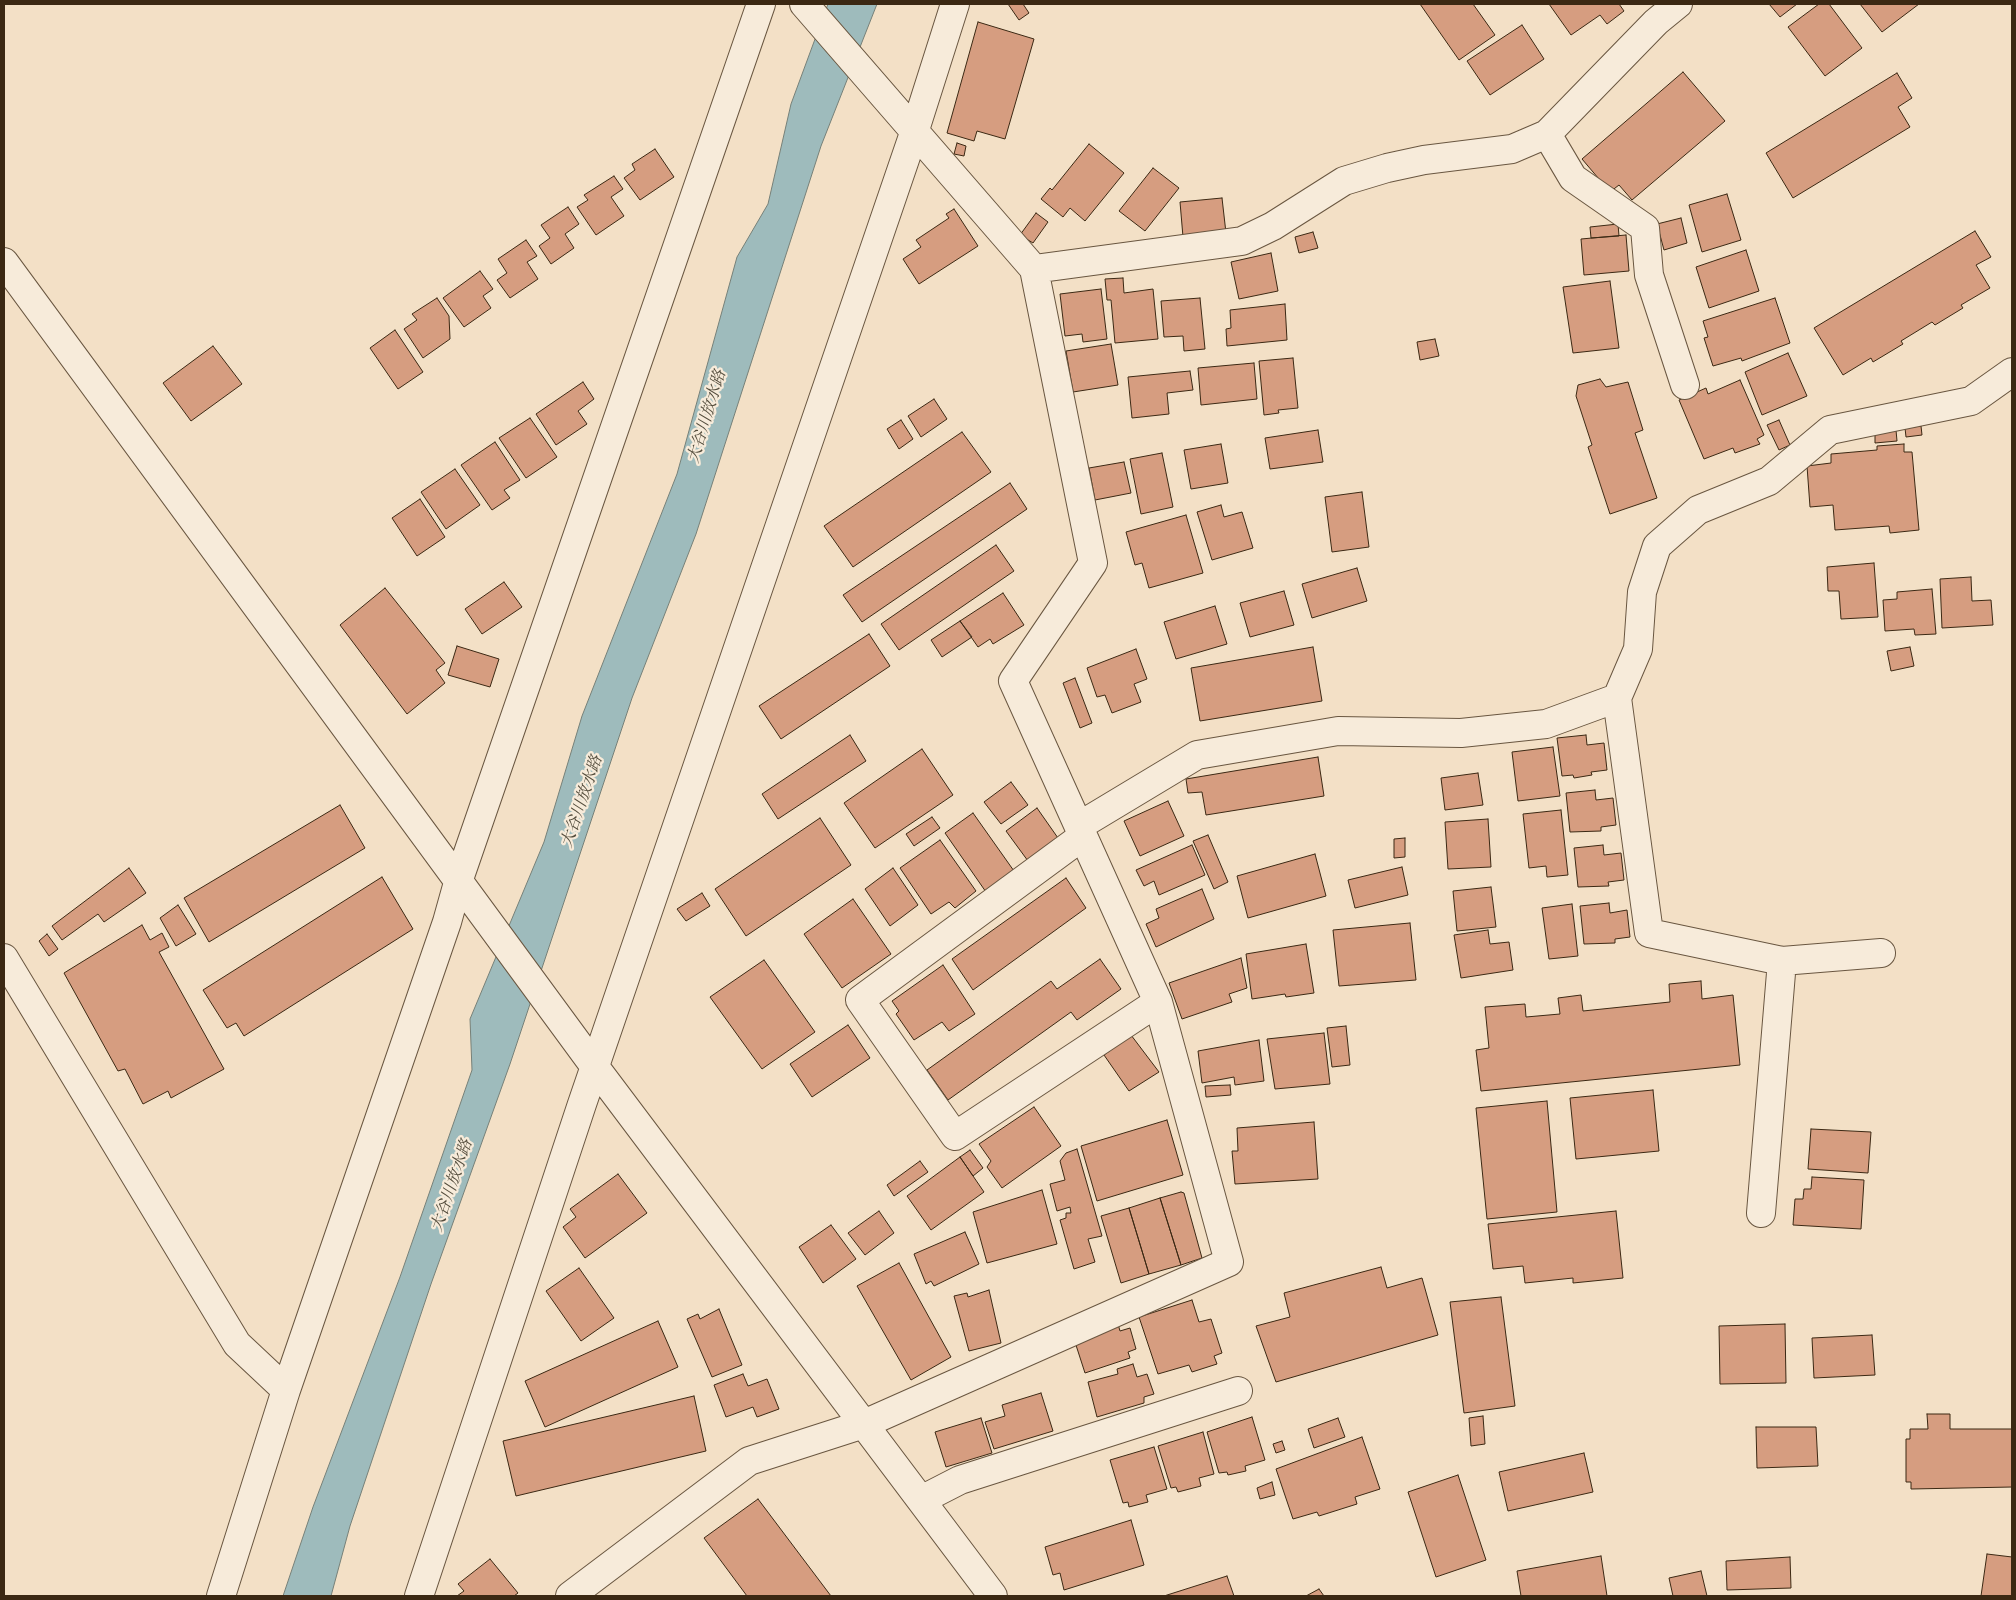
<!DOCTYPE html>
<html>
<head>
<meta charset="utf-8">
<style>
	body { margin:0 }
	#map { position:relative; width:2016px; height:1600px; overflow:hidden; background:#f3e0c6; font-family:"IM FELL DW Pica",serif }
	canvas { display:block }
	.frame { position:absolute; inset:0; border:5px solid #3b2813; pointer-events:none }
</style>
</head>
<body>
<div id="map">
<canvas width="2016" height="1600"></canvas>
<div class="frame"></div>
</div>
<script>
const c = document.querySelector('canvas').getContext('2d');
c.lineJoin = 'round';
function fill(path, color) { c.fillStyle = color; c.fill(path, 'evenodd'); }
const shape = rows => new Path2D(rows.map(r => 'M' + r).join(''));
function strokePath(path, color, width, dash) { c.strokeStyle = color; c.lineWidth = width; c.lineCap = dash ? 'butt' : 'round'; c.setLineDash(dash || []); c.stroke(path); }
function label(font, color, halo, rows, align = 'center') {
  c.font = font + ' "IM FELL DW Pica","Noto Serif JP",serif'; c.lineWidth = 4.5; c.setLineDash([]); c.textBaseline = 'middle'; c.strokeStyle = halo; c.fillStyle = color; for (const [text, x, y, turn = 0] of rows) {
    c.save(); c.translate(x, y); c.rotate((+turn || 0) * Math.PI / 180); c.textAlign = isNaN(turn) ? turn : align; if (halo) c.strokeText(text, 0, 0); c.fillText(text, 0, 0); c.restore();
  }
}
const water = shape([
	[828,4,877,4,821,146,696,534,632,698,510,1064,431,1284,350,1526,331,1596,283,1596,313,1507,400,1277,472,1070,470,1019,544,842,582,716,677,474,737,257,768,204,791,104,828,4]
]);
const building = shape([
	[1008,4,1023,4,1029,13,1019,20,1008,4],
	[1420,4,1473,4,1495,35,1459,60,1420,4],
	[1549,4,1619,4,1624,11,1607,24,1600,15,1571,35,1549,4],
	[1769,4,1797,4,1780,17,1769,4],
	[1819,4,1829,4,1862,48,1825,76,1788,27,1819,4],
	[1860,4,1919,4,1882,32,1860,4],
	[978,22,1034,39,1005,139,977,131,974,141,947,133,978,22],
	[1522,25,1544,59,1490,95,1467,61,1522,25],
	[1683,72,1725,121,1632,200,1619,185,1610,192,1582,159,1683,72],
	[1897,73,1912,98,1898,107,1910,127,1793,198,1766,153,1897,73],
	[957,143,966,146,964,156,954,154,957,143],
	[1089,144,1124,173,1085,221,1070,208,1063,217,1041,199,1050,188,1052,190,1089,144],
	[655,149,674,177,640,200,624,178,635,170,632,164,655,149],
	[1153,168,1179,188,1145,231,1119,211,1153,168],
	[614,176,623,189,611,197,624,216,596,235,577,207,588,200,584,195,614,176],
	[1727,194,1741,240,1702,252,1689,205,1727,194],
	[1222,198,1226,233,1183,237,1180,202,1222,198],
	[568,207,579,224,565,234,574,248,551,264,539,246,550,238,541,225,568,207],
	[954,209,978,246,919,284,903,259,921,247,916,240,949,218,946,214,954,209],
	[1036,213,1048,222,1033,243,1020,235,1036,213],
	[1681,218,1687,243,1664,250,1657,224,1681,218],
	[1618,224,1619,236,1591,238,1590,227,1618,224],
	[1975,231,1991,257,1976,265,1990,288,1961,305,1963,308,1935,325,1932,322,1901,341,1903,344,1873,362,1871,358,1843,375,1814,328,1975,231],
	[1313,232,1318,248,1299,253,1295,237,1313,232],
	[1626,235,1629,271,1584,275,1581,239,1626,235],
	[526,240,537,256,527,262,538,279,510,298,497,280,507,273,498,259,526,240],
	[1746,250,1759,291,1709,308,1696,267,1746,250],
	[1271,253,1278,291,1239,299,1231,262,1271,253],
	[480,271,493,289,483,296,491,308,464,327,443,298,480,271],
	[1123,278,1124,293,1153,289,1158,339,1115,343,1111,300,1107,300,1105,279,1123,278],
	[1610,281,1619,348,1573,353,1563,287,1610,281],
	[1101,289,1107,339,1083,342,1082,334,1065,336,1060,294,1101,289],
	[437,298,449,316,450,339,423,358,404,329,417,320,412,314,437,298],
	[1200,298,1205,349,1184,351,1183,336,1164,337,1161,301,1200,298],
	[1775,298,1790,343,1742,361,1741,358,1713,366,1704,338,1708,337,1703,321,1775,298],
	[1285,304,1287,340,1227,346,1226,329,1231,328,1230,310,1285,304],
	[395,330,423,372,398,389,370,348,395,330],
	[1435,339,1439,356,1420,360,1417,342,1435,339],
	[1111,344,1118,385,1073,392,1066,351,1111,344],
	[213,346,242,384,191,421,163,383,213,346],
	[1788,353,1807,396,1762,415,1745,372,1788,353],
	[1293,358,1298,408,1278,410,1279,413,1264,415,1259,361,1293,358],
	[1254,363,1257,399,1201,405,1198,368,1254,363],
	[1190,371,1193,390,1167,393,1169,414,1132,418,1128,377,1190,371],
	[1600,379,1606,387,1628,382,1643,430,1635,433,1657,498,1610,514,1588,447,1592,445,1576,396,1578,385,1600,379],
	[1740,380,1764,435,1757,439,1760,444,1735,453,1733,448,1704,459,1679,400,1706,388,1708,394,1740,380],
	[583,382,594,399,578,411,587,424,556,445,536,414,583,382],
	[934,399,947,419,921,437,908,416,934,399],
	[530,418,557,457,526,478,499,438,530,418],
	[901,420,913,439,899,449,887,429,901,420],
	[1779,420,1790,445,1779,450,1767,425,1779,420],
	[1921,426,1922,435,1906,437,1905,428,1921,426],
	[1318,430,1323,462,1270,469,1265,438,1318,430],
	[1896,430,1897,441,1875,443,1875,433,1896,430],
	[962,432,991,472,853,567,824,526,962,432],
	[495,442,520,480,504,490,510,498,492,510,461,465,495,442],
	[1221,444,1228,483,1191,489,1184,450,1221,444],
	[1904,444,1904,452,1912,452,1919,530,1890,533,1889,526,1835,530,1833,505,1810,507,1807,466,1831,463,1831,454,1877,450,1877,446,1904,444],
	[1162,453,1173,507,1141,514,1130,459,1162,453],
	[1124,462,1131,493,1095,500,1089,468,1124,462],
	[455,469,480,505,446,529,421,492,455,469],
	[1010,483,1027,509,862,622,843,595,1010,483],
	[1362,492,1369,547,1332,552,1325,497,1362,492],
	[420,499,445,537,417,556,392,518,420,499],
	[1221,505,1224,517,1242,512,1253,548,1212,560,1197,512,1221,505],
	[1186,515,1203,573,1149,588,1142,563,1135,565,1126,532,1186,515],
	[996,545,1014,571,899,650,881,624,996,545],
	[1874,563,1878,617,1841,619,1839,591,1828,591,1827,567,1874,563],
	[1357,568,1367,601,1312,618,1302,584,1357,568],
	[1971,577,1972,601,1991,600,1993,625,1942,628,1940,579,1971,577],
	[504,582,522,607,482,634,465,609,504,582],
	[385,588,445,663,436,670,445,683,407,714,340,625,385,588],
	[1932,589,1936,634,1915,635,1914,629,1885,631,1883,600,1897,599,1897,592,1932,589],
	[1284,591,1294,625,1250,637,1240,603,1284,591],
	[1003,593,1024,625,993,644,990,639,978,647,960,621,1003,593],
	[1215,606,1227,644,1176,659,1164,622,1215,606],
	[960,621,972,637,942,657,931,640,960,621],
	[869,634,890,666,781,739,759,706,869,634],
	[457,646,499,659,490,687,448,675,457,646],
	[1313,647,1322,701,1200,721,1191,668,1313,647],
	[1910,647,1914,666,1891,671,1887,651,1910,647],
	[1136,649,1147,679,1134,684,1141,702,1112,713,1105,695,1097,697,1087,668,1136,649],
	[1075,678,1092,723,1080,728,1063,683,1075,678],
	[850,735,866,761,778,819,762,794,850,735],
	[1586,735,1587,745,1604,743,1607,770,1591,772,1592,775,1574,778,1573,775,1562,776,1557,738,1586,735],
	[1553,747,1560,796,1518,801,1512,752,1553,747],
	[922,749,953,795,875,848,844,803,922,749],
	[1318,757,1324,796,1206,815,1202,792,1188,793,1186,779,1318,757],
	[1478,773,1483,805,1445,810,1441,778,1478,773],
	[1011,782,1028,805,1001,824,984,802,1011,782],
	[1595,790,1596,800,1613,798,1616,825,1601,827,1601,831,1570,832,1566,793,1595,790],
	[1168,801,1184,836,1140,856,1124,821,1168,801],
	[340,805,365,848,209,942,184,898,340,805],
	[1037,808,1058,838,1028,861,1006,831,1037,808],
	[1561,810,1568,875,1547,877,1546,866,1529,868,1523,814,1561,810],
	[973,813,1014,871,986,892,945,833,973,813],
	[932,817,940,828,914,846,906,834,932,817],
	[820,818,851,865,746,936,715,889,820,818],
	[1488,819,1491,867,1448,869,1445,822,1488,819],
	[1208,835,1228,882,1214,889,1193,841,1208,835],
	[1405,838,1405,857,1394,858,1394,839,1405,838],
	[940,840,976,891,955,908,949,902,931,914,900,868,940,840],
	[1192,845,1205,875,1159,895,1154,881,1144,886,1136,870,1192,845],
	[1603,845,1604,855,1621,853,1624,880,1608,882,1609,886,1578,887,1574,848,1603,845],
	[1315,854,1326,896,1248,918,1237,876,1315,854],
	[1402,867,1408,895,1355,908,1348,880,1402,867],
	[129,868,146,893,104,922,98,914,62,940,52,926,129,868],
	[893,868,918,905,890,926,865,889,893,868],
	[382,877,413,929,244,1036,236,1023,227,1028,203,990,382,877],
	[1066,878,1086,908,973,990,952,959,1066,878],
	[1491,887,1496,927,1457,931,1453,891,1491,887],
	[1202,889,1214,919,1156,947,1146,924,1159,918,1156,909,1202,889],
	[702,893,710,906,686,921,677,909,702,893],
	[853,899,891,954,842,988,804,934,853,899],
	[1609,903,1610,913,1627,910,1630,937,1615,939,1615,943,1584,944,1580,906,1609,903],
	[1572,904,1578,956,1549,959,1542,908,1572,904],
	[178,905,196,934,176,946,160,918,178,905],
	[1410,923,1416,980,1339,986,1333,930,1410,923],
	[142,925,150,940,162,933,169,947,159,952,224,1069,171,1098,168,1091,143,1104,125,1069,118,1071,64,973,142,925],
	[1488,930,1490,944,1509,942,1513,970,1461,978,1454,935,1488,930],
	[47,934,58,949,49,956,39,941,47,934],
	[1306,944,1314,993,1286,997,1285,994,1252,999,1246,954,1306,944],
	[1241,958,1247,988,1229,994,1232,1002,1182,1019,1169,983,1241,958],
	[1100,959,1121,989,1077,1020,1071,1012,948,1100,927,1070,1051,981,1057,989,1100,959],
	[764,960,815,1032,762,1069,710,997,764,960],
	[943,965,975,1014,949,1031,942,1022,914,1040,896,1014,899,1011,892,1001,943,965],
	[1701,981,1702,999,1733,995,1740,1065,1481,1091,1476,1050,1489,1048,1485,1007,1525,1004,1526,1017,1560,1014,1558,998,1581,995,1583,1011,1670,1002,1669,984,1701,981],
	[848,1025,870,1058,812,1097,790,1064,848,1025],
	[1346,1026,1350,1065,1332,1067,1327,1028,1346,1026],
	[1324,1033,1330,1084,1275,1089,1267,1039,1324,1033],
	[1131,1035,1159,1072,1129,1091,1104,1055,1131,1035],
	[1259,1040,1264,1081,1235,1085,1234,1077,1202,1083,1198,1051,1259,1040],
	[1230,1085,1231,1095,1206,1097,1205,1086,1230,1085],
	[1653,1090,1659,1151,1576,1159,1570,1098,1653,1090],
	[1547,1101,1557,1212,1487,1219,1476,1108,1547,1101],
	[1034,1107,1061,1146,1002,1188,987,1167,991,1161,979,1144,1034,1107],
	[1167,1120,1183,1175,1097,1201,1081,1146,1167,1120],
	[1314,1122,1318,1179,1235,1184,1232,1151,1238,1151,1237,1128,1314,1122],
	[1811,1129,1871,1132,1868,1173,1808,1169,1811,1129],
	[1077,1149,1102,1236,1088,1239,1095,1262,1074,1269,1060,1220,1066,1218,1066,1213,1071,1213,1070,1207,1057,1211,1050,1184,1065,1180,1060,1161,1066,1153,1077,1149],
	[970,1150,983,1168,973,1176,960,1157,970,1150],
	[960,1157,984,1192,931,1230,907,1196,960,1157],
	[920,1161,928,1172,894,1196,887,1185,920,1161],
	[618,1174,647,1213,585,1258,563,1227,576,1217,570,1209,618,1174],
	[1812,1177,1864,1180,1861,1229,1793,1225,1795,1199,1803,1199,1804,1189,1811,1189,1812,1177],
	[1042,1190,1057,1244,987,1263,973,1212,1042,1190],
	[1181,1192,1184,1193,1202,1258,1181,1265,1160,1198,1181,1192],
	[1160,1198,1181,1265,1149,1274,1129,1208,1160,1198],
	[1129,1208,1149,1274,1121,1283,1101,1216,1129,1208],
	[879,1211,894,1233,865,1255,848,1233,879,1211],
	[1616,1211,1623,1278,1573,1283,1573,1278,1525,1283,1523,1266,1493,1269,1488,1224,1616,1211],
	[831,1225,856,1259,823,1283,799,1247,831,1225],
	[965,1232,979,1264,934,1286,931,1281,926,1284,914,1254,965,1232],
	[899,1263,951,1357,911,1380,857,1286,899,1263],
	[1381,1267,1387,1288,1422,1278,1438,1335,1276,1382,1256,1326,1290,1317,1284,1293,1381,1267],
	[579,1268,614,1318,581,1341,546,1291,579,1268],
	[989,1290,1001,1343,969,1351,954,1296,967,1293,968,1297,989,1290],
	[1501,1297,1515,1406,1464,1413,1450,1302,1501,1297],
	[1192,1300,1199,1322,1211,1319,1222,1353,1214,1356,1217,1364,1192,1372,1189,1365,1158,1374,1139,1317,1192,1300],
	[719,1309,742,1365,712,1377,687,1319,698,1314,700,1319,719,1309],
	[658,1321,678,1367,545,1427,525,1381,658,1321],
	[1118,1324,1120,1331,1130,1328,1136,1349,1128,1352,1130,1358,1085,1373,1074,1339,1118,1324],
	[1785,1324,1786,1383,1720,1384,1719,1326,1785,1324],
	[1872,1335,1875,1375,1814,1378,1812,1338,1872,1335],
	[1133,1364,1137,1377,1147,1374,1154,1394,1144,1397,1144,1403,1097,1417,1088,1382,1118,1374,1117,1369,1133,1364],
	[743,1374,748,1386,767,1379,779,1409,757,1417,753,1407,726,1417,714,1385,743,1374],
	[1041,1393,1053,1431,994,1449,985,1422,1005,1416,1002,1405,1041,1393],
	[694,1396,706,1451,516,1496,503,1441,694,1396],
	[1927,1414,1950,1414,1950,1429,2012,1429,2012,1487,1911,1489,1911,1482,1906,1482,1906,1439,1910,1439,1910,1429,1928,1429,1927,1414],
	[1483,1416,1485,1444,1471,1446,1469,1418,1483,1416],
	[1252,1417,1265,1460,1245,1466,1246,1471,1228,1475,1227,1472,1219,1473,1207,1432,1252,1417],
	[981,1418,992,1453,946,1467,935,1432,981,1418],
	[1338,1418,1345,1437,1314,1448,1308,1429,1338,1418],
	[1756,1427,1816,1427,1818,1466,1757,1468,1756,1427],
	[1203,1432,1214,1474,1199,1478,1201,1486,1178,1492,1176,1487,1171,1488,1158,1446,1203,1432],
	[1362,1437,1380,1489,1355,1497,1357,1504,1319,1516,1317,1512,1293,1519,1276,1469,1362,1437],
	[1282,1441,1285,1450,1276,1453,1273,1444,1282,1441],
	[1154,1447,1167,1489,1146,1495,1148,1502,1129,1507,1128,1502,1123,1503,1110,1460,1154,1447],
	[1584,1453,1593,1492,1508,1511,1499,1472,1584,1453],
	[1458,1475,1486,1560,1436,1577,1408,1492,1458,1475],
	[1272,1482,1275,1495,1260,1499,1257,1488,1272,1482],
	[758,1499,831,1596,747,1596,704,1538,758,1499],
	[1131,1520,1144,1565,1064,1590,1060,1573,1053,1575,1045,1547,1131,1520],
	[1987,1554,2012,1557,2012,1596,1981,1596,1987,1554],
	[1601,1556,1607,1596,1521,1596,1517,1571,1601,1556],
	[1790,1557,1791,1588,1727,1590,1726,1561,1790,1557],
	[490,1559,518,1593,514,1596,457,1596,464,1591,458,1584,490,1559],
	[1701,1571,1707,1596,1673,1596,1669,1578,1701,1571],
	[1227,1576,1234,1596,1164,1596,1227,1576],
	[1319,1589,1324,1596,1306,1596,1319,1589]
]);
const minor = shape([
	[1547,134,1573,178,1645,228,1649,275,1685,385],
	[4,262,595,1067,993,1596],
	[1034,269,1242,241,1273,226,1344,181,1387,168,1424,160,1512,149,1547,134,1656,22,1678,4],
	[1617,698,1649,933,1782,961,1761,1213],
	[1079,826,1197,755,1338,731,1461,733,1546,724,1617,698,1638,649,1642,592,1657,546,1698,510,1769,481,1830,430,1971,401,2012,372],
	[1083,836,860,1000,955,1136,1158,1002],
	[4,958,237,1344,286,1390],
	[1782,961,1881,953],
	[921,1500,960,1480,1238,1391],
	[221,1596,286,1390,447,922,459,879,761,4],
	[419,1596,582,1104,914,133,955,4],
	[570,1596,749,1461,864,1424,1229,1262,1158,1002,1013,681,1093,563,1034,269,804,4]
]);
const waterNames = [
	["大谷川放水路",708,417,-73],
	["大谷川放水路",583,802,-71],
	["大谷川放水路",453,1186,-71]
];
fill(water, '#9ebbbc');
strokePath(water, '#768078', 1);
fill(building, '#d69d80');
strokePath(building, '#3b2813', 1);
strokePath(minor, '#695640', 30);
strokePath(minor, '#f7ebda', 28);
label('italic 16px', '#544d3d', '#f7ebda', waterNames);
</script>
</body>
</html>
